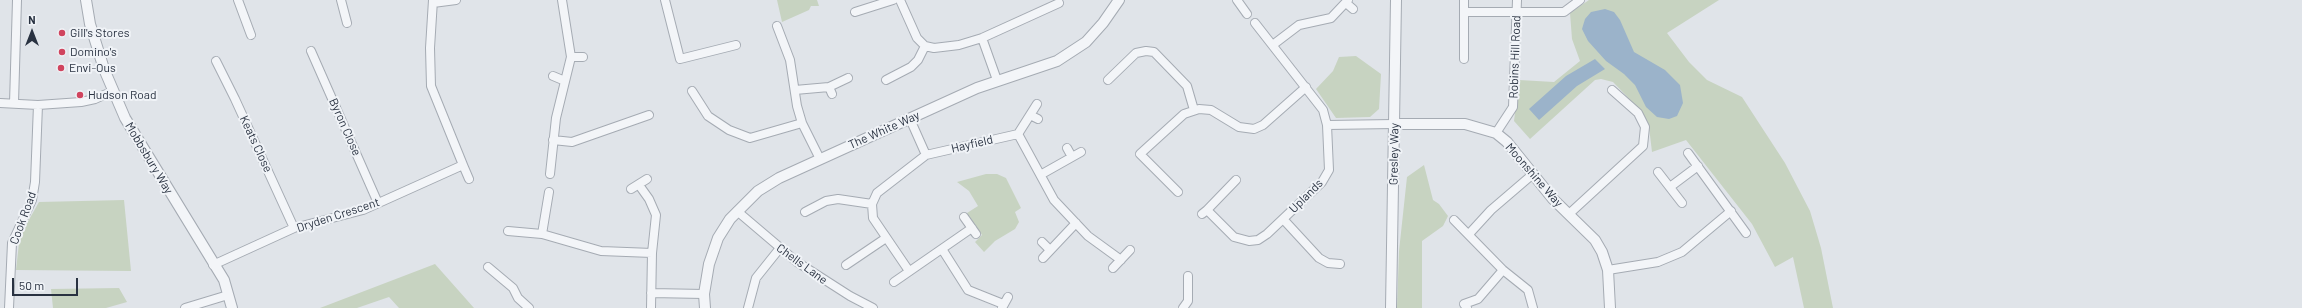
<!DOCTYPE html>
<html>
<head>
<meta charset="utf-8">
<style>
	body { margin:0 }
	#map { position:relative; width:2302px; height:308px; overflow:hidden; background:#e0e4e9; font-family:Barlow,sans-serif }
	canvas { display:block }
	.north { position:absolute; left:12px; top:12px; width:40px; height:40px; -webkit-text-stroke:3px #f0f3f7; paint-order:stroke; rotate:0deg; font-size:11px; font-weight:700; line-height:16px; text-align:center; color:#293241 }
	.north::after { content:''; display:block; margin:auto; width:14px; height:18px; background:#293241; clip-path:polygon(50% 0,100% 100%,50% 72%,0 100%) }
	.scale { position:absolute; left:12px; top:278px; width:66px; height:18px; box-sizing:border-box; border:2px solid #293241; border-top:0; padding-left:5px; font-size:12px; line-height:14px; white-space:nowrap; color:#293241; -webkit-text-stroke:3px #f0f3f7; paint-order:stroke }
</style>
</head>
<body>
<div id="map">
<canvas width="2302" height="308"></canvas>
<div class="north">N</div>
<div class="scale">50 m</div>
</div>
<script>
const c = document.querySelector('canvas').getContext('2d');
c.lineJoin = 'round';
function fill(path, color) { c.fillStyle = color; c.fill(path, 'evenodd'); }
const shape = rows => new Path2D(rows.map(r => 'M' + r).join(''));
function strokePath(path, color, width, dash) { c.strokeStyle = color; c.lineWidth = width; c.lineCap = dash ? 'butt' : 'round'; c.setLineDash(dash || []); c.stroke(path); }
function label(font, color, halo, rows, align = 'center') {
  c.font = font + ' Barlow,sans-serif'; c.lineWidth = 4; c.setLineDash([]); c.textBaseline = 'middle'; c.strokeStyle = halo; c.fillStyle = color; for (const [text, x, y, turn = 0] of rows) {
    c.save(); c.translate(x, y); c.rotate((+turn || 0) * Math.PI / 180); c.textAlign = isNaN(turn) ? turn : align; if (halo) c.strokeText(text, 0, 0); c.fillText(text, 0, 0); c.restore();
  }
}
const green = shape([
	[777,0,817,0,819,6,811,6,809,10,782,22],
	[1589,0,1719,0,1667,33,1689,62,1707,80,1742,97,1785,163,1810,211,1821,248,1833,308,1804,308,1793,257,1775,267,1752,224,1686,140,1652,152,1649,127,1641,111,1613,82,1601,79,1595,80,1530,139,1514,121,1519,80,1554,82,1580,61,1572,39,1570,13],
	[1356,56,1381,74,1379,109,1370,117,1336,118,1316,89,1333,71,1339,57],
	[1424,165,1433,200,1439,204,1448,216,1443,226,1422,241,1422,308,1397,308,1399,251,1407,177],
	[986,174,997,174,1006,178,1021,208,1015,212,1019,222,1015,229,995,241,984,252,975,242,982,235,967,213,978,206,969,191,957,182],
	[124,200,131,271,16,270,19,243,22,232,39,202],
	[435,264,474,308,399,308,389,297,357,308,320,308],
	[119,288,127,302,106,308,53,308,51,289]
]);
const water = shape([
	[1605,9,1614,12,1620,20,1634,52,1665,70,1680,85,1683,103,1677,116,1669,119,1657,117,1646,107,1635,85,1624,74,1606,61,1588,41,1582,29,1585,19,1591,12],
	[1595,59,1605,69,1577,86,1539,120,1529,109,1566,76]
]);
const minor = shape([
	[238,0,251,35],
	[341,0,347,23],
	[665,0,680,59,736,45],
	[900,0,917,38,925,46,934,48,959,45,982,38,1059,3],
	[1237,0,1247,14],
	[1464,0,1464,59],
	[433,3,456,0],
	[1346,3,1353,9],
	[855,12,893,0],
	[1464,12,1564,12,1580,0],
	[777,26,790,60,797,106,802,123],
	[982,38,997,80],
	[1274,44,1299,25,1331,18,1348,0],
	[311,51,378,203],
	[571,57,583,57],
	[216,61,235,99,294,228],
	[553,76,565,81],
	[886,80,911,67,918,60,925,46],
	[1108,80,1136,53,1146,51,1154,52,1187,86,1194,110],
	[829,87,832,94],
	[795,90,829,87,848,78],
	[692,91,708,116,729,130,750,138,802,123,820,159],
	[0,103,38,105,81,102,95,99,113,91],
	[14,103,17,0],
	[1030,115,1038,119],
	[910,119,926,155],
	[1327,125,1394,124],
	[1496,133,1513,107,1517,0],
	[1018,134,1054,200,1088,236,1121,260],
	[553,140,572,142,649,115],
	[1067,148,1072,157],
	[1688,153,1746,233],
	[463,165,469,179],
	[1658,172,1682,203],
	[550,174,556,118,571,57,562,0],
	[1042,174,1081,152],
	[1670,187,1698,166],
	[631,189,647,179],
	[1178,192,1140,154,1184,114,1199,109,1211,110,1239,127,1254,129,1263,125,1306,87],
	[1207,210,1236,180],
	[737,211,797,262,850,296,873,308],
	[805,212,826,201,838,199,872,204],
	[1202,214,1207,210,1234,237,1249,241,1258,240,1267,234,1322,182,1329,170,1327,125,1323,110,1255,23],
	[1569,214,1643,146,1645,127,1638,113,1612,90],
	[964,217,976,234],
	[1283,219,1319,258,1328,263,1340,264],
	[1454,220,1503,270,1528,290,1533,308],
	[508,231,542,234,601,251,652,253,656,215,649,199,639,185],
	[542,234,549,192],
	[1469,234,1491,210,1533,174],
	[1042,242,1050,250],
	[942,249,968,290,1003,304],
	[1043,258,1076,223],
	[213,265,294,228,363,210,463,165,431,86,430,48,433,0],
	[846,265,886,238],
	[488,267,513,288,518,298,529,308],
	[1113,268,1130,250],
	[1608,270,1658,262,1682,252,1731,211],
	[909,271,873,218,872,204,877,193,926,155,1018,134,1037,104],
	[894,282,972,228],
	[651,293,704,294],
	[9,308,12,243,32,200,35,182,38,105],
	[185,308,228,295],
	[651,308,652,253],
	[748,308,756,278,780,248],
	[1002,308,1008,297],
	[1183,308,1188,301,1188,276],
	[1467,308,1464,304,1478,299,1503,270]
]);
const tertiary = shape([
	[86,0,90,24,104,69,125,118,224,280,232,308],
	[1394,124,1465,124,1496,133,1507,142,1553,199,1595,240,1602,252,1608,270,1610,308],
	[705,308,704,294,709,264,718,238,730,219,758,191,779,178,977,88,1057,61,1086,42,1103,23,1119,0],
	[1391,308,1396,0]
]);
const markers = [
	[62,33,4,"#d0445e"],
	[62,52,4,"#d0445e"],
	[61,68,4,"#d0445e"],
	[80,95,4,"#d0445e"]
];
const poiNames = [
	["Gill's Stores",70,33],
	["Domino's",70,52],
	["Envi-Ous",69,68],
	["Hudson Road",88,95]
];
const streetNames = [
	["Robins Hill Road",1515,57,-88],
	["Byron Close",345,127,66],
	["The White Way",884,130,-24],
	["Keats Close",256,144,65],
	["Hayfield",972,144,-13],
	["Gresley Way",1394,154,-89],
	["Mobbsbury Way",149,158,59],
	["Moonshine Way",1534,175,49],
	["Uplands",1306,196,-45],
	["Dryden Crescent",338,215,-18],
	["Cook Road",23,218,-70],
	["Chells Lane",802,264,36]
];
fill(green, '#c7d3c1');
fill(water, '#9bb3ca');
strokePath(minor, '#a5abb3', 10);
strokePath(tertiary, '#a5abb3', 12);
strokePath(minor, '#f3f5f8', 8);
strokePath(tertiary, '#f3f5f8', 10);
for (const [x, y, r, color] of markers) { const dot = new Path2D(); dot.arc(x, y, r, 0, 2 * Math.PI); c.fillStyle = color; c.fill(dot); strokePath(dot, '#f0f3f7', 1.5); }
label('12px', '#293241', '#f0f3f7', poiNames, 'left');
label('12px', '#293241', '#f0f3f7', streetNames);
</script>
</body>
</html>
